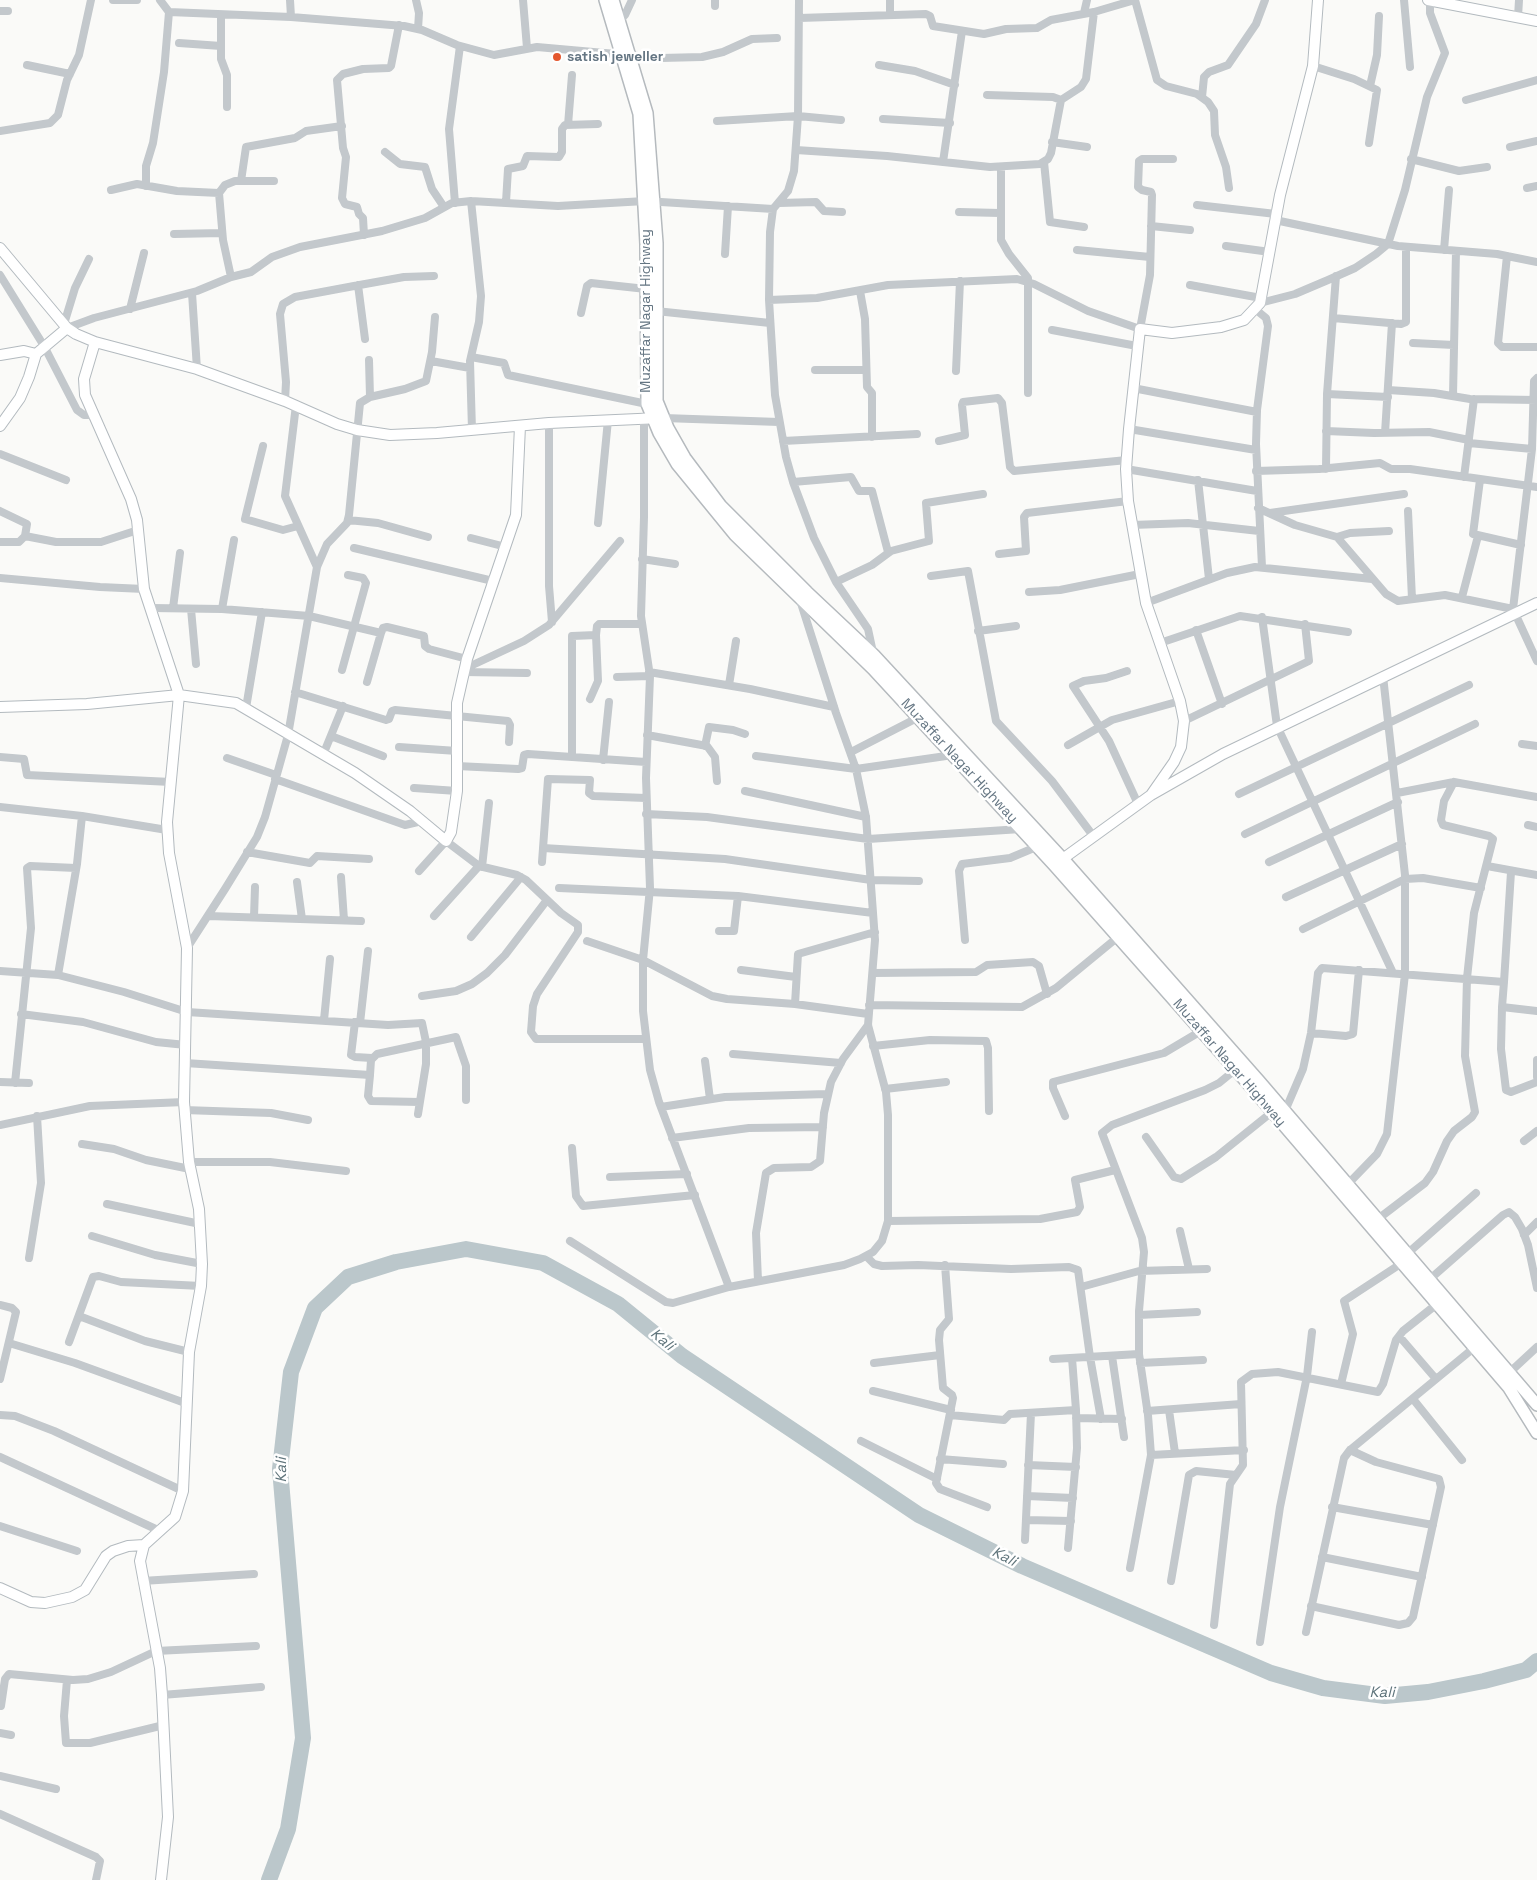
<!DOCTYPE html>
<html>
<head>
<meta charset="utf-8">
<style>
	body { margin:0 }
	canvas { display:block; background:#fafaf8 }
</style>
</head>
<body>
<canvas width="1537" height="1880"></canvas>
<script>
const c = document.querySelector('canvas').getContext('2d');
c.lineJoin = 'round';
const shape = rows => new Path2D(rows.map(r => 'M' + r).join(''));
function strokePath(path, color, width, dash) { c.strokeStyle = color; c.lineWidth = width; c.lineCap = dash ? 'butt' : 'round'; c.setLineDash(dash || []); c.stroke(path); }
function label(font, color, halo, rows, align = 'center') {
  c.font = font + ' "Space Grotesk",sans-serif'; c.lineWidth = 5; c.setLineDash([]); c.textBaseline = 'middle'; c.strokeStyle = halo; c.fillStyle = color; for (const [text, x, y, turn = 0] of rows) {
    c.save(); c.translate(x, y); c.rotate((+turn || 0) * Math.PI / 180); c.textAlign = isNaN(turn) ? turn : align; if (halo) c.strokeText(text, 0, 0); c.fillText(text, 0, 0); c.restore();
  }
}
const river = shape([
	[269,1880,288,1829,303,1738,280,1469,291,1372,315,1308,348,1277,396,1262,466,1249,543,1263,618,1304,682,1356,919,1515,1022,1566,1271,1673,1323,1688,1385,1696,1428,1692,1484,1681,1526,1670,1537,1661]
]);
const street = shape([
	[113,0,137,0],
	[160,0,169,12,291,17,404,26,422,30,457,45,494,55,537,47,661,58,702,57,723,52,752,39,777,38],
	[290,0,291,17],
	[416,0,419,13,418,29],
	[523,0,527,48],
	[1135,0,1157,80,1166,86,1197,94,1208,102,1214,111,1215,135,1226,167,1229,188],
	[1404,0,1410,67],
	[715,6,715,0],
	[0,11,8,11],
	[1084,13,1087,0],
	[890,14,890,0],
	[221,15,221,59,227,75,227,107],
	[1518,17,1519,0],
	[799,18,926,14,930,16,933,26,984,34,1006,29,1037,28,1051,20,1094,12,1135,0],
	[617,23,625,15,632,0],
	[179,43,221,46],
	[27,65,70,74],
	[879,65,915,71,955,85],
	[1313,66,1354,79,1377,90,1369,143],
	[1370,86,1377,55,1379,16],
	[987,95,1053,97,1061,100],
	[1202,97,1204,77,1209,72,1228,65,1256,24,1265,0],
	[1466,100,1537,80],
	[883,119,950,123],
	[717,121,798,116,841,120],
	[568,125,572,75],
	[0,131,50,123,58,115,67,80,79,55,91,0],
	[1052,142,1087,147],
	[1510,147,1537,141],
	[796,150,887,156,990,167,1040,164,1048,159,1051,153,1061,100,1081,87,1086,79,1094,12],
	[385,152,400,164,425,167,432,189,444,207],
	[1411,159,1459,171,1487,167],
	[943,162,962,31],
	[1044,162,1050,222,1084,227],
	[1001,168,1001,240,1009,254,1028,278,1028,393],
	[241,181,246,147,295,138,306,131,342,126],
	[146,186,146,166,153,143,164,72,169,12],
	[1527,188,1537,186],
	[111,190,137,184,177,191,219,193],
	[471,201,481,296,479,322,470,361,472,430],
	[506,202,508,169,523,166,527,156,559,157,562,152,562,129,565,125,598,124],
	[455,203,449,129,460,46],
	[779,203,816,202,824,211,842,212],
	[1197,205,1276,214],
	[773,209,770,232,769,300,775,395,786,457,793,482,814,538,836,582,868,629,874,657],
	[959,212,1000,213],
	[1275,220,1398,246,1497,254,1537,262],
	[1151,226,1190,230],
	[174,234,222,233],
	[364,235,363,218,359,214,357,207,345,204,342,198,346,157,343,148,337,80,343,74,363,69,389,68,391,66,399,25],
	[1226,246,1270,252],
	[1077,250,1150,257],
	[1444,250,1449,190],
	[725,254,728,206],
	[1507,256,1498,343,1502,347,1537,347],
	[0,275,44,346,77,410,84,415,94,415],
	[231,277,223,240,219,193,225,185,235,181,274,181],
	[358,285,365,339],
	[1190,285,1261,298],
	[860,291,865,319,867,387,872,393,872,437],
	[192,293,197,369],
	[769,300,817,298,888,285,1017,279,1034,284,1088,311,1140,329,1150,275,1152,195,1151,192,1142,190,1138,187,1139,161,1142,159,1173,159],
	[1260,303,1295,294,1328,280,1355,268,1376,254,1388,244,1405,190,1427,97,1445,53,1430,13,1430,1],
	[130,309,144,253],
	[1255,309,1266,318,1268,326,1257,410,1256,444,1262,567],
	[656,311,770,323],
	[581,313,587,286,591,283,646,289],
	[1333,318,1401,324,1406,322,1406,247],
	[64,324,75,288,89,259],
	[67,328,94,318,197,291,231,277,251,272,272,257,300,247,382,231,425,218,452,203,471,201,558,206,645,201,773,209,788,191,794,171,798,116,799,0],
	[1052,330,1137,346],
	[1413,343,1454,345],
	[471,357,504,363,508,375,647,404],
	[369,360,370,397],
	[431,361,470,368],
	[815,370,866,370],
	[956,371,960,281],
	[1133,388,1257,412],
	[1388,390,1434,393,1470,399,1537,400],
	[1327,394,1388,397],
	[1453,396,1456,251],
	[285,401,286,382,280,314,283,304,295,297,354,286,404,277,434,276],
	[296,405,285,496,317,567],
	[644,417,644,517,641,616,650,676,646,778,650,888,643,960,643,1011,650,1070,659,1102,729,1287,844,1265,860,1259,873,1252,882,1241,888,1221,888,1115,886,1092,868,1025,875,940,866,817,856,769,836,713,800,600],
	[664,418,779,422],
	[549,423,549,586,552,622],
	[1129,429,1256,450],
	[1326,431,1374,433,1429,432,1469,440],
	[1385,433,1392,323],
	[783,441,917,434],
	[939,441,965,435,962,405,963,402,998,398,1002,403,1010,467,1014,471,1127,460],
	[1469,443,1532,449],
	[263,446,245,519,283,530,298,526],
	[0,454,66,480],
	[1126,469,1257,491],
	[1326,469,1327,394,1336,276],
	[1256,471,1319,469,1380,463,1391,469,1410,469,1537,487],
	[1464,477,1474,399],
	[1198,480,1209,579],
	[1480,480,1473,534,1521,545],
	[793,482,851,477,859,491,872,491,888,552],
	[1258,508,1295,525,1337,537,1386,594,1398,601,1445,595,1513,609,1537,661],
	[0,511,27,524,25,536],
	[1408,511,1412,599],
	[1270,513,1404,494],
	[348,520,378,523,428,537],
	[598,523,608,420],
	[1132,525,1188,523,1259,531],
	[1337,537,1350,533,1389,531],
	[471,538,506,547],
	[0,542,19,542,25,536,56,542,101,542,138,530],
	[354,548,493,581],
	[999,554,1026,551,1024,517,1027,513,1128,501],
	[642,559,675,564],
	[931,576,968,571,996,721,1052,781,1094,837],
	[0,578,100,587,144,589],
	[836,582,872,565,891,551,929,541,926,503,983,494],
	[1029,592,1060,590,1140,574],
	[1462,597,1478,536],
	[1146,603,1227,573,1255,567,1372,579],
	[151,608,222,609,309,616,381,633,383,628,387,627,424,636,425,646,429,649,467,659],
	[173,608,180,553],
	[191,609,196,664],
	[222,609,234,540],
	[1513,609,1532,449,1534,381,1537,378],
	[1262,617,1277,726,1393,973],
	[1196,630,1222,704],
	[978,631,1016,626],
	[1160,643,1240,616,1348,632],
	[464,669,524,641,549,625,620,541],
	[342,670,366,583,363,578,348,575],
	[1127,671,1106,678,1084,681,1073,686,1109,741,1138,804],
	[463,672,527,673],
	[649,672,750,689,834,707],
	[617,677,650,676],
	[367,682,381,633],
	[729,685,736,641],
	[295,692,386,720,389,719,392,711,395,710,508,721,510,725,509,742],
	[590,699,598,681,596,635],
	[246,708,262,612],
	[1184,721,1309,661,1305,624],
	[647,735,707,746,715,757,717,781],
	[331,736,383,756],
	[1522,744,1537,746],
	[1068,745,1112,720,1180,701],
	[705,746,709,727,733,730,745,734],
	[399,747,457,751],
	[851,752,919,717],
	[323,755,343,706],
	[756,756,856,769,953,755],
	[0,757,24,759,27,775,171,782],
	[572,757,572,636,596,635,597,626,599,624,641,624],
	[227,758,276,775],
	[603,760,609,702],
	[457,766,518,769,522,768,524,755,528,754,646,762],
	[275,779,405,825,422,821],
	[414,788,457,791],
	[745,791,866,817],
	[1397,793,1454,782,1537,797],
	[1239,794,1469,685],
	[0,807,82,816,167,830],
	[646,814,707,817,868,839,1021,829],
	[1528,825,1537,827],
	[1245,834,1475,724],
	[543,848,725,859,871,880,919,881],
	[247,852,310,863,317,856,369,859],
	[542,862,548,779,590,780,589,793,593,796,646,798],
	[1269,862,1398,802],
	[1487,866,1537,875],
	[482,867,489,803],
	[419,871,446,841,479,866,517,875,526,880,561,913,578,925,578,932,537,994,533,1006,531,1032,536,1039,646,1039],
	[341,877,344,920],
	[297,882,302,919],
	[559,888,738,896,873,913],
	[1286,897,1402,844],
	[208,916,361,921],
	[434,916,479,866],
	[254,917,255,887],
	[1303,929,1405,879,1423,878,1481,888],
	[719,931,734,931,738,896],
	[471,937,521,877],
	[965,940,959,871,962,864,1010,858,1041,845],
	[587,941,643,960,712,996,727,999,795,1004,868,1014],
	[187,948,225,889,257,837,265,817,288,735,317,567,327,544,347,523,349,515,360,403,370,397,405,389,426,381,432,352,435,317],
	[741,970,796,977],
	[0,971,58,975,124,992,187,1012,388,1025,422,1023,426,1042,426,1064,418,1114],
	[873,973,976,972,987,965,1033,962,1039,966,1047,994],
	[58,975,77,864,82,816],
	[1504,982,1511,872],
	[422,996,456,991,472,984,487,973,505,955,547,900],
	[795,1004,798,954,875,932],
	[869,1005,1022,1007,1056,988,1118,937],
	[1502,1007,1501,1049,1506,1090,1511,1092,1537,1082],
	[21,1014,83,1022,156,1042,186,1045],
	[324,1020,330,959],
	[355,1022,351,1055,355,1057,372,1058],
	[360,1023,368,951],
	[1311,1033,1346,1036,1353,1034,1359,970],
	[873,1046,930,1040,986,1041,988,1048,989,1111],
	[733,1054,841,1063],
	[1537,1060,1537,1077],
	[705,1061,710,1099],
	[185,1063,370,1075,371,1060,377,1054,456,1037,466,1066,466,1100],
	[370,1075,368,1096,371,1101,420,1102],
	[0,1082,29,1083],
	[15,1083,31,928,27,868,30,866,76,868],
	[885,1089,946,1082],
	[661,1107,725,1097,827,1094],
	[184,1110,271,1113,308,1120],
	[1285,1111,1303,1069,1311,1033,1318,973,1322,968,1504,982,1502,1007,1537,1011],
	[1065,1116,1053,1088,1053,1082,1164,1053,1201,1031],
	[0,1125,90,1106,184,1102],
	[1146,1137,1174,1177,1181,1179,1216,1157,1272,1112],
	[672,1138,749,1128,823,1127],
	[1524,1141,1537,1131],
	[82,1144,114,1149,146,1160,190,1169],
	[572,1148,576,1196,583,1206,695,1195],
	[189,1162,270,1162,346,1171],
	[610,1177,687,1174],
	[1348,1184,1377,1154,1387,1134,1405,974,1405,875,1383,676],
	[107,1204,200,1224],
	[888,1221,1040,1219,1077,1212,1080,1207,1075,1180,1115,1170],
	[1374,1222,1425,1183,1433,1172,1447,1141,1454,1131,1472,1117,1475,1112,1465,1056,1467,978,1474,913,1493,839,1489,836,1443,825,1441,820,1444,801,1454,782],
	[1180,1231,1189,1269],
	[1524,1235,1537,1222],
	[92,1236,155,1255,202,1264],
	[570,1241,666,1302,673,1303,729,1287],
	[1408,1253,1476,1193],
	[866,1256,874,1264,882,1266,918,1265,1011,1269,1069,1267,1078,1270,1090,1357,1101,1419],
	[29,1258,41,1183,37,1116],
	[945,1265,949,1319,940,1330,939,1340,943,1388,952,1395,953,1398,936,1483,940,1489,987,1507],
	[1430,1279,1503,1215,1509,1212,1515,1217,1522,1229,1528,1245,1537,1288],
	[758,1281,756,1233,766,1173,774,1168,811,1167,820,1161,824,1113,831,1082,843,1059,868,1025],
	[1081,1287,1139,1271,1207,1269],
	[0,1305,12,1308,16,1312,0,1379],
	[1139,1315,1197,1312],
	[79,1316,145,1341,189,1352],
	[1399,1336,1436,1379],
	[69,1342,93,1277,99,1276,121,1282,201,1286],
	[9,1343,75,1363,185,1403],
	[1112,1356,1124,1437],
	[1053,1359,1139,1354],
	[874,1363,940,1355],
	[1140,1363,1203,1360],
	[1510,1372,1537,1347],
	[1341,1384,1353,1334,1344,1301,1402,1263],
	[873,1391,951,1410],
	[1413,1399,1462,1460],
	[1169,1410,1175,1453],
	[1147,1411,1241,1404],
	[0,1415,15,1416,54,1431,183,1491],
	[950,1415,1004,1420,1010,1414,1076,1410],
	[1076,1418,1122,1419],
	[861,1441,937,1479],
	[1151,1455,1244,1450],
	[0,1457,160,1531],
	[940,1459,1003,1464],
	[1028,1465,1076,1467],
	[1027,1496,1073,1498],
	[1332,1507,1433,1525],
	[1026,1520,1071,1521],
	[0,1526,77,1551],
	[1025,1540,1031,1413],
	[1068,1548,1077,1448,1076,1410,1072,1358],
	[1322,1557,1422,1577],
	[1130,1568,1151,1455,1148,1415,1139,1354,1139,1311,1144,1252,1142,1238,1102,1133,1112,1125,1205,1090,1219,1083,1235,1070],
	[142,1581,254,1574],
	[1171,1581,1189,1475,1196,1471,1236,1475],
	[1311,1606,1399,1625,1408,1623,1413,1617,1441,1487,1439,1479,1376,1462,1350,1450],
	[1214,1625,1230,1484,1243,1465,1241,1382,1252,1374,1278,1372,1378,1392,1383,1384,1396,1340,1403,1331,1437,1304],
	[1306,1632,1344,1458,1350,1450,1475,1347],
	[1260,1642,1280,1507,1307,1376,1312,1332],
	[67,1680,64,1716,66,1743,90,1743,164,1725],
	[162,1695,261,1687],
	[1,1706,5,1679,9,1674,73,1680,88,1679,111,1672,156,1651,256,1646],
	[0,1733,11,1735],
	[0,1776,56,1789],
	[0,1814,96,1857,100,1861,96,1880]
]);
const secondary = shape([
	[1428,0,1537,21],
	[0,248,67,328,76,334,95,342,197,369,285,401,337,424,357,430,390,435,437,433,549,423,660,418],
	[95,342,84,379,85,395,131,499,137,520,144,589,179,695,167,822,169,853,187,948,184,1102,189,1162,199,1209,202,1264,201,1286,189,1352,183,1491,175,1517,144,1545,140,1561,160,1668,162,1695,168,1817,161,1880],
	[0,355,24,351,36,354],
	[0,426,20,398,29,377,36,354,67,328],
	[0,707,87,704,179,695,236,703,355,773,410,811,446,841,451,832,457,791,457,703,467,659,516,515,520,426],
	[1151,795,1174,762,1181,747,1184,721,1180,701,1146,603,1128,501,1126,469,1129,429,1140,329,1172,333,1221,327,1244,320,1260,303,1280,195,1313,66,1318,0],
	[1057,863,1151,795,1223,754,1537,603],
	[0,1588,31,1602,45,1603,72,1597,85,1590,106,1556,113,1551,128,1546,144,1545]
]);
const primary = shape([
	[605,0,639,114,646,244,647,404,659,433,677,464,735,535,873,669,1054,865,1251,1087,1509,1388,1537,1433],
	[613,0,647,113,657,243,657,401,668,428,685,458,721,506,807,592,874,655,1063,859,1259,1081,1537,1405]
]);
const markers = [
	[557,57,5,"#e4572e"]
];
const poiNames = [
	["satish jeweller",567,57]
];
const streetNames = [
	["Muzaffar Nagar Highway",646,311,-90],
	["Muzaffar Nagar Highway",959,761,47],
	["Muzaffar Nagar Highway",1229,1063,49]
];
const waterNames = [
	["Kali",662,1340,40],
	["Kali",282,1470,-90],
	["Kali",1004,1557,27],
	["Kali",1382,1693]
];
strokePath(river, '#bbc7cb', 16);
strokePath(secondary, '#b3babf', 12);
strokePath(primary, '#b5babe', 14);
strokePath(street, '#c3c8cc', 8);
strokePath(secondary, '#fff', 10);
strokePath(primary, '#fff', 11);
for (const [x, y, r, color] of markers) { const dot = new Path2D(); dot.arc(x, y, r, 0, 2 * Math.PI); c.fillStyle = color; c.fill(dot); strokePath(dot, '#fff', 2); }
label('bold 14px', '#657683', '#fff', poiNames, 'left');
label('14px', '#657683', '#fff', streetNames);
label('italic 15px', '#60757c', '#fff', waterNames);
</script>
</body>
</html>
